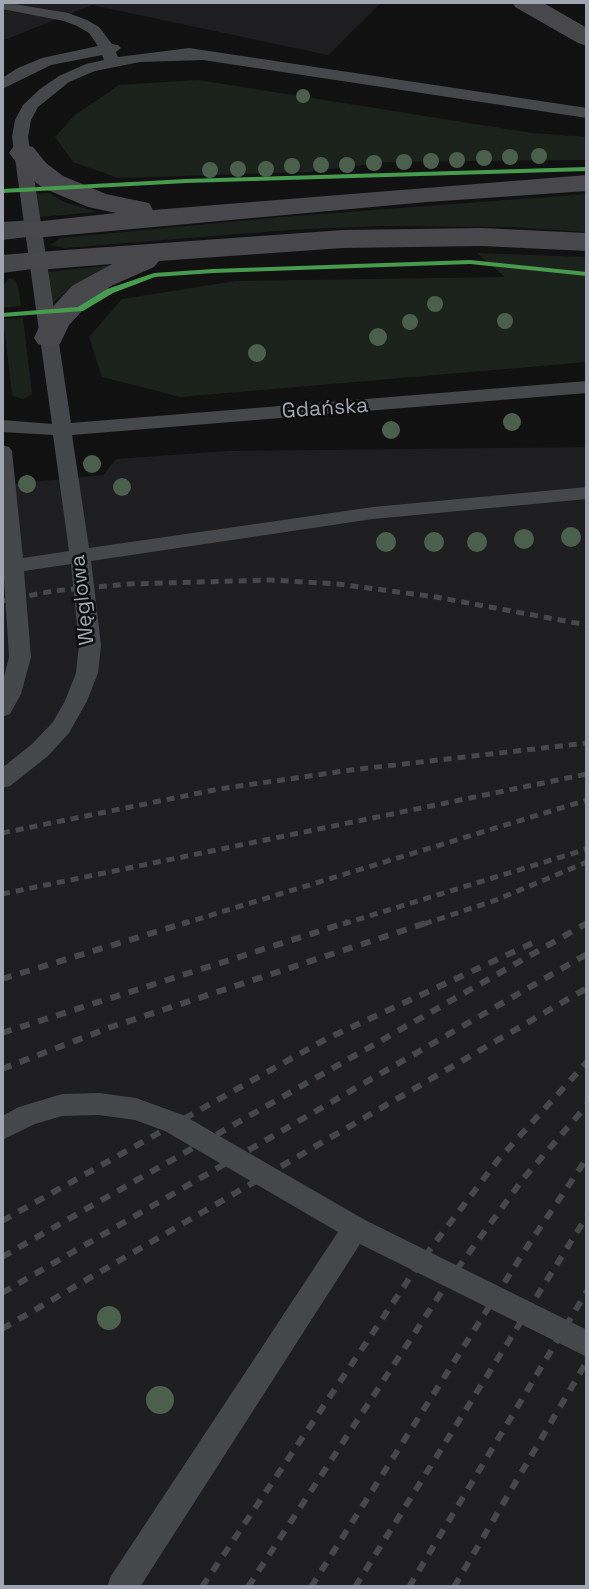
<!DOCTYPE html>
<html>
<head>
<meta charset="utf-8">
<style>
	body { margin:0 }
	#map { position:relative; width:589px; height:1589px; overflow:hidden; background:#111112; font-family:"Space Grotesk",sans-serif }
	canvas { display:block }
	.frame { position:absolute; inset:0; border:4px solid #a2a6b3; pointer-events:none }
</style>
</head>
<body>
<div id="map">
<canvas width="589" height="1589"></canvas>
<div class="frame"></div>
</div>
<script>
const c = document.querySelector('canvas').getContext('2d');
c.lineJoin = 'round';
function fill(path, color) { c.fillStyle = color; c.fill(path, 'evenodd'); }
const shape = rows => new Path2D(rows.map(r => 'M' + r).join(''));
function strokePath(path, color, width, dash) { c.strokeStyle = color; c.lineWidth = width; c.lineCap = dash ? 'butt' : 'round'; c.setLineDash(dash || []); c.stroke(path); }
function label(font, color, halo, rows, align = 'center') {
  c.font = font + ' "Space Grotesk",sans-serif'; c.lineWidth = 5; c.setLineDash([]); c.textBaseline = 'middle'; c.strokeStyle = halo; c.fillStyle = color; for (const [text, x, y, turn = 0] of rows) {
    c.save(); c.translate(x, y); c.rotate((+turn || 0) * Math.PI / 180); c.textAlign = isNaN(turn) ? turn : align; if (halo) c.strokeText(text, 0, 0); c.fillText(text, 0, 0); c.restore();
  }
}
const built = shape([
	[2,2,382,2,328,55,92,5,2,41],
	[587,447,587,1587,2,1587,2,485,103,475,116,459,227,451]
]);
const green = shape([
	[198,80,532,133,587,137,587,160,386,162,310,172,118,178,73,162,55,137,75,115,119,85],
	[49,193,64,202,97,212,39,217,35,194],
	[587,194,587,232,512,227,378,226,289,230,64,248,50,245,61,238,282,217],
	[477,253,587,257,587,362,180,397,102,377,89,337,122,299,236,281,505,277],
	[112,265,72,287,52,304,47,272],
	[9,278,15,280,18,286,21,306,2,308,2,288],
	[23,318,32,394,23,399,13,396,12,394,3,319]
]);
const service = shape([
	[2,2,68,13,87,20,99,27,112,44,118,45,121,48,116,52,118,57,189,48,587,108,587,118,203,60,140,62,95,71,69,82,38,107,31,120,28,137,71,423,587,381,587,393,72,435,89,548,373,507,587,487,587,499,373,519,91,561,101,645,98,673,87,701,69,733,48,756,10,786,2,788,2,768,32,744,53,722,65,701,76,673,79,645,71,564,24,571,31,657,21,694,10,714,2,717,2,685,9,657,2,548,2,445,9,447,12,451,23,558,69,551,53,435,2,432,2,420,52,424,12,137,15,120,23,105,40,89,59,76,86,64,104,60,102,55,51,65,2,89,2,78,18,68,42,58,98,46,89,33,77,26,64,21,2,9,2,2],
	[99,1093,136,1098,183,1115,365,1220,587,1330,587,1357,360,1244,140,1587,107,1587,111,1576,338,1232,165,1131,135,1120,99,1115,62,1116,35,1124,2,1140,2,1116,19,1107,62,1094,99,1093]
]);
const tertiary = shape([
	[34,220,44,223,48,229,44,235,2,240,2,222,34,220],
	[38,252,48,255,53,261,48,267,2,273,2,255,38,252]
]);
const primary = shape([
	[512,2,542,2,587,28,587,46,578,43,515,7,512,2],
	[23,145,33,147,46,163,63,176,106,194,149,203,153,210,587,175,587,191,427,202,34,238,24,235,20,229,24,223,116,213,88,207,43,188,26,175,9,153,13,147,23,145],
	[482,228,587,233,587,251,482,246,343,248,159,261,154,267,111,286,94,298,69,325,60,344,49,347,38,344,34,338,44,316,72,286,112,264,38,270,28,267,23,261,28,255,38,252,343,230,482,228]
]);
const railFar1 = shape([
	[2,601,53,591,128,584,271,580,338,584,436,597,587,625],
	[2,833,219,789,351,770,587,743],
	[2,894,587,774],
	[182,924,587,800],
	[343,924,587,849],
	[424,924,496,900,587,862]
]);
const rail = shape([
	[2,979,188,922],
	[2,1033,348,922],
	[2,1069,111,1027,429,922],
	[2,1221,326,1039,539,940],
	[2,1257,587,923],
	[2,1293,587,954],
	[2,1329,587,988],
	[202,1587,421,1261,498,1160,587,1062],
	[248,1587,452,1276,523,1179,587,1105],
	[311,1587,527,1247,587,1158],
	[355,1587,587,1216],
	[409,1587,587,1291],
	[454,1587,587,1361]
]);
const cycleway = shape([
	[587,167,587,171,186,183,2,193,2,189,186,179,587,167],
	[470,260,587,272,587,276,470,264,213,273,155,277,113,293,83,311,2,317,2,313,78,307,107,289,154,273,213,269,470,260]
]);
const trees = [
	[303,96,7],
	[539,156,8],
	[510,157,8],
	[484,158,8],
	[457,160,8],
	[431,161,8],
	[404,162,8],
	[374,163,8],
	[321,165,8],
	[347,165,8],
	[292,166,8],
	[238,169,8],
	[266,169,8],
	[210,170,8],
	[435,304,8],
	[505,321,8],
	[410,322,8],
	[378,337,9],
	[257,353,9],
	[512,422,9],
	[391,430,9],
	[92,464,9],
	[27,484,9],
	[122,487,9],
	[571,537,10],
	[524,539,10],
	[386,542,10],
	[434,542,10],
	[477,542,10],
	[109,1318,12],
	[160,1400,14]
];
const streetNames = [
	["Gdańska",325,409,-4],
	["Węglowa",83,600,-96]
];
fill(built, '#1e1e20');
fill(green, '#1b221c');
fill(service, '#46474a');
fill(tertiary, '#46474a');
fill(primary, '#48484c');
strokePath(railFar1, '#46474a', 5, [8, 6]);
strokePath(rail, '#46474a', 6, [10, 9]);
fill(cycleway, '#469c4c');
c.fillStyle = '#4a5f4c';
for (const [x, y, r] of trees) { c.beginPath(); c.arc(x, y, r, 0, 2 * Math.PI); c.fill(); }
label('21px', '#a2a6b3', '#0c0c0d', streetNames);
</script>
</body>
</html>
